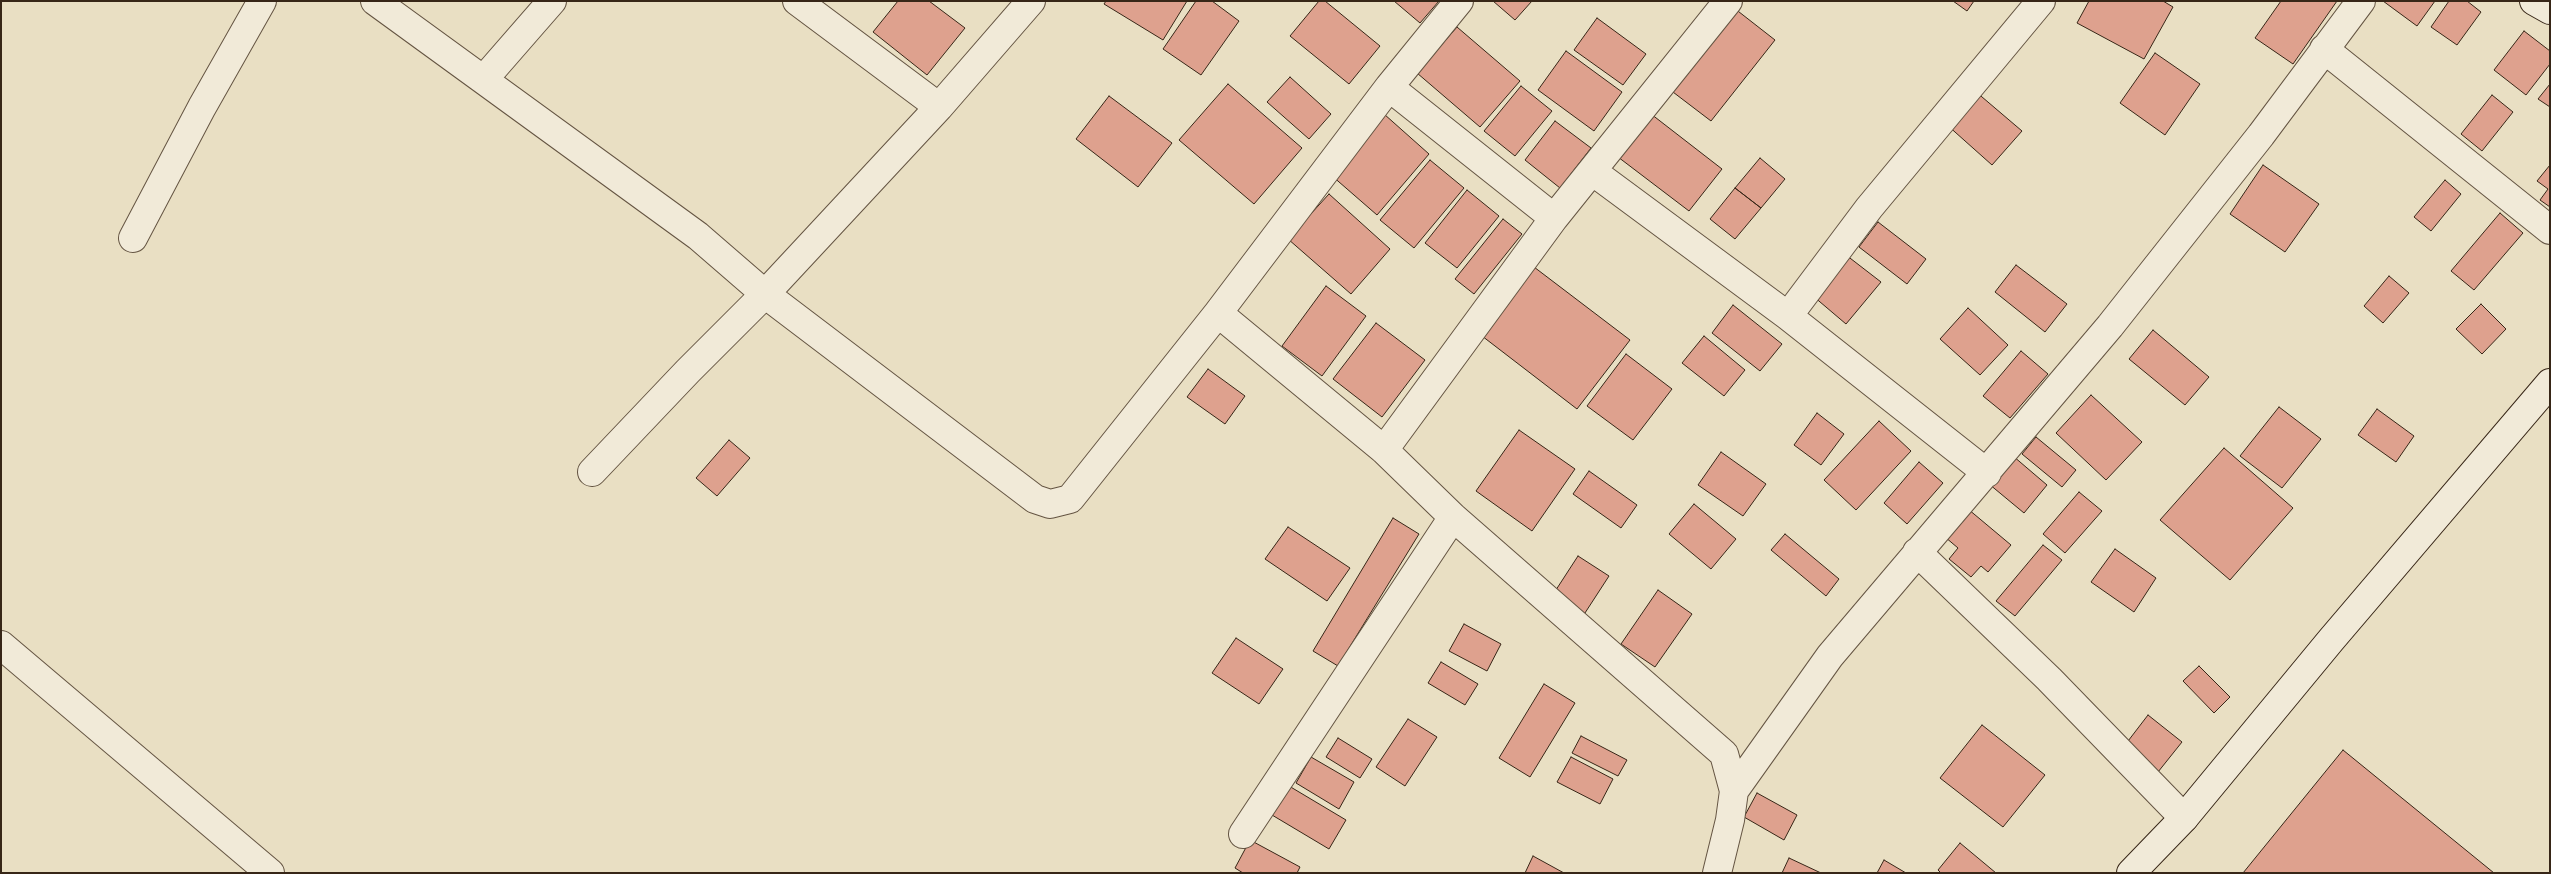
<!DOCTYPE html>
<html>
<head>
<meta charset="utf-8">
<style>
	body { margin:0 }
	#map { position:relative; width:2551px; height:874px; overflow:hidden; background:#e9dfc3; font-family:Vollkorn,serif }
	canvas { display:block }
	.frame { position:absolute; inset:0; border:2px solid #372617; pointer-events:none }
</style>
</head>
<body>
<div id="map">
<canvas width="2551" height="874"></canvas>
<div class="frame"></div>
</div>
<script>
const c = document.querySelector('canvas').getContext('2d');
c.lineJoin = 'round';
function fill(path, color) { c.fillStyle = color; c.fill(path, 'evenodd'); }
const shape = rows => new Path2D(rows.map(r => 'M' + r).join(''));
function strokePath(path, color, width, dash) { c.strokeStyle = color; c.lineWidth = width; c.lineCap = dash ? 'butt' : 'round'; c.setLineDash(dash || []); c.stroke(path); }
const building = shape([
	[898,1,929,1,965,28,927,75,873,32,898,1],
	[1106,1,1187,1,1163,40,1104,4,1106,1],
	[1196,1,1212,1,1239,21,1201,75,1163,49,1196,1],
	[1319,1,1325,1,1380,46,1349,84,1290,36,1319,1],
	[1394,1,1439,1,1420,23,1394,1],
	[1493,1,1532,1,1515,20,1493,1],
	[1953,1,1974,1,1967,11,1953,1],
	[2089,1,2163,1,2173,7,2144,59,2077,23,2089,1],
	[2281,1,2337,1,2293,64,2255,38,2281,1],
	[2383,1,2435,1,2417,26,2383,1],
	[2449,1,2467,1,2481,12,2457,45,2431,27,2449,1],
	[1734,8,1775,40,1711,121,1669,89,1734,8],
	[1597,18,1646,54,1623,85,1574,50,1597,18],
	[1457,27,1520,81,1480,127,1417,73,1457,27],
	[2524,31,2550,51,2550,64,2526,95,2494,70,2524,31],
	[1566,51,1622,92,1594,131,1538,90,1566,51],
	[2155,53,2200,84,2165,135,2120,103,2155,53],
	[1290,77,1331,114,1309,139,1267,102,1290,77],
	[1228,84,1302,148,1254,204,1179,140,1228,84],
	[2550,84,2550,107,2538,99,2550,84],
	[1521,86,1552,111,1515,156,1484,131,1521,86],
	[1975,91,2022,131,1992,165,1946,124,1975,91],
	[2492,95,2513,112,2482,151,2461,134,2492,95],
	[1109,96,1172,143,1138,187,1076,139,1109,96],
	[1384,114,1429,154,1377,215,1331,175,1384,114],
	[1651,114,1722,169,1689,211,1618,157,1651,114],
	[1555,121,1591,148,1560,188,1525,160,1555,121],
	[1760,158,1785,179,1761,208,1735,188,1760,158],
	[1430,160,1464,188,1414,248,1380,220,1430,160],
	[2263,165,2319,204,2285,252,2230,214,2263,165],
	[2550,165,2550,207,2540,200,2548,189,2537,181,2550,165],
	[2445,180,2461,194,2431,231,2414,217,2445,180],
	[1735,188,1761,208,1735,239,1710,219,1735,188],
	[1467,190,1499,216,1457,268,1425,243,1467,190],
	[1329,194,1390,249,1351,294,1288,239,1329,194],
	[2500,213,2523,233,2474,290,2451,271,2500,213],
	[1503,219,1522,234,1474,294,1455,279,1503,219],
	[1878,222,1926,259,1907,284,1859,247,1878,222],
	[1846,255,1881,282,1846,324,1813,296,1846,255],
	[2016,265,2067,304,2045,332,1995,292,2016,265],
	[1534,267,1630,340,1577,409,1482,336,1534,267],
	[2389,276,2409,293,2383,323,2364,306,2389,276],
	[1326,286,1366,316,1322,376,1282,346,1326,286],
	[2481,304,2506,329,2482,354,2456,329,2481,304],
	[1733,305,1782,344,1760,371,1712,333,1733,305],
	[1968,308,2008,345,1980,375,1940,339,1968,308],
	[1376,323,1425,360,1382,417,1333,379,1376,323],
	[2153,330,2209,377,2185,405,2129,359,2153,330],
	[1704,336,1745,370,1724,396,1682,363,1704,336],
	[2021,351,2048,374,2010,418,1983,396,2021,351],
	[1626,354,1672,389,1633,440,1587,406,1626,354],
	[1208,369,1245,396,1225,424,1187,397,1208,369],
	[2091,395,2142,442,2106,480,2056,433,2091,395],
	[2279,407,2321,439,2282,488,2240,456,2279,407],
	[2377,409,2414,436,2396,462,2358,435,2377,409],
	[1817,413,1844,434,1821,465,1794,445,1817,413],
	[1879,421,1911,451,1856,510,1824,480,1879,421],
	[1519,430,1575,469,1532,531,1476,491,1519,430],
	[2036,437,2076,470,2062,487,2022,454,2036,437],
	[729,440,750,458,717,496,696,478,729,440],
	[2224,448,2293,508,2230,580,2160,520,2224,448],
	[1721,452,1766,484,1743,516,1698,485,1721,452],
	[2013,456,2047,485,2024,513,1989,484,2013,456],
	[1919,462,1943,483,1907,524,1884,503,1919,462],
	[1589,471,1637,505,1621,528,1573,494,1589,471],
	[2079,492,2102,511,2065,553,2043,534,2079,492],
	[1694,504,1736,539,1711,569,1669,534,1694,504],
	[1968,509,2011,545,1988,572,1981,566,1971,577,1949,559,1958,548,1945,537,1968,509],
	[1393,518,1419,534,1338,666,1313,651,1393,518],
	[1288,527,1350,568,1327,601,1265,559,1288,527],
	[1785,534,1839,579,1826,596,1771,550,1785,534],
	[2043,545,2062,560,2015,616,1996,601,2043,545],
	[2115,549,2156,578,2134,612,2091,582,2115,549],
	[1578,556,1609,576,1583,616,1552,596,1578,556],
	[1658,590,1692,614,1655,667,1621,644,1658,590],
	[1464,624,1501,644,1487,671,1449,651,1464,624],
	[1236,638,1283,669,1259,704,1212,673,1236,638],
	[1441,662,1478,684,1465,705,1428,683,1441,662],
	[2199,666,2230,697,2214,713,2183,681,2199,666],
	[1544,684,1575,703,1530,777,1499,758,1544,684],
	[2148,715,2182,742,2158,772,2125,745,2148,715],
	[1408,719,1437,737,1405,786,1376,767,1408,719],
	[1982,725,2045,775,2003,827,1940,778,1982,725],
	[1581,736,1627,760,1618,776,1572,753,1581,736],
	[1338,738,1372,759,1360,778,1326,757,1338,738],
	[2343,750,2494,873,2243,873,2343,750],
	[1311,757,1354,782,1339,809,1296,783,1311,757],
	[1571,757,1613,779,1600,804,1557,782,1571,757],
	[1289,786,1346,820,1329,849,1272,815,1289,786],
	[1757,793,1797,815,1784,840,1744,817,1757,793],
	[1250,840,1300,867,1297,873,1243,873,1235,868,1250,840],
	[1960,843,1996,873,1941,873,1938,870,1960,843],
	[1533,856,1564,873,1525,873,1533,856],
	[1789,858,1821,873,1782,873,1789,858],
	[1884,860,1906,873,1877,873,1884,860]
]);
const street = shape([
	[375,1,698,236,765,294,1035,499,1050,504,1070,499,1218,313,1389,87,1459,1],
	[797,1,939,107],
	[2324,49,2550,230],
	[484,79,552,1],
	[1389,87,1554,218],
	[1592,171,1788,316],
	[133,238,202,107,262,1],
	[1218,313,1384,450,1453,517,1724,754,1734,791,1730,820,1717,873],
	[1384,450,1554,218,1728,1],
	[592,472,688,371,765,294,939,107,1031,1],
	[1987,473,1788,316,1869,208,2041,1],
	[1917,552,2049,679,2184,818],
	[1,645,270,873],
	[1734,791,1830,656,2110,326,2261,135,2361,1],
	[1243,834,1453,517]
]);
const secondary = shape([
	[2534,1,2550,10],
	[2131,873,2184,818,2331,640,2550,383]
]);
fill(building, '#dea18e');
strokePath(building, '#372617', 1);
strokePath(street, '#645442', 30);
strokePath(secondary, '#372617', 30);
strokePath(street, '#f1ead8', 28);
strokePath(secondary, '#f1ead8', 28);
</script>
</body>
</html>
